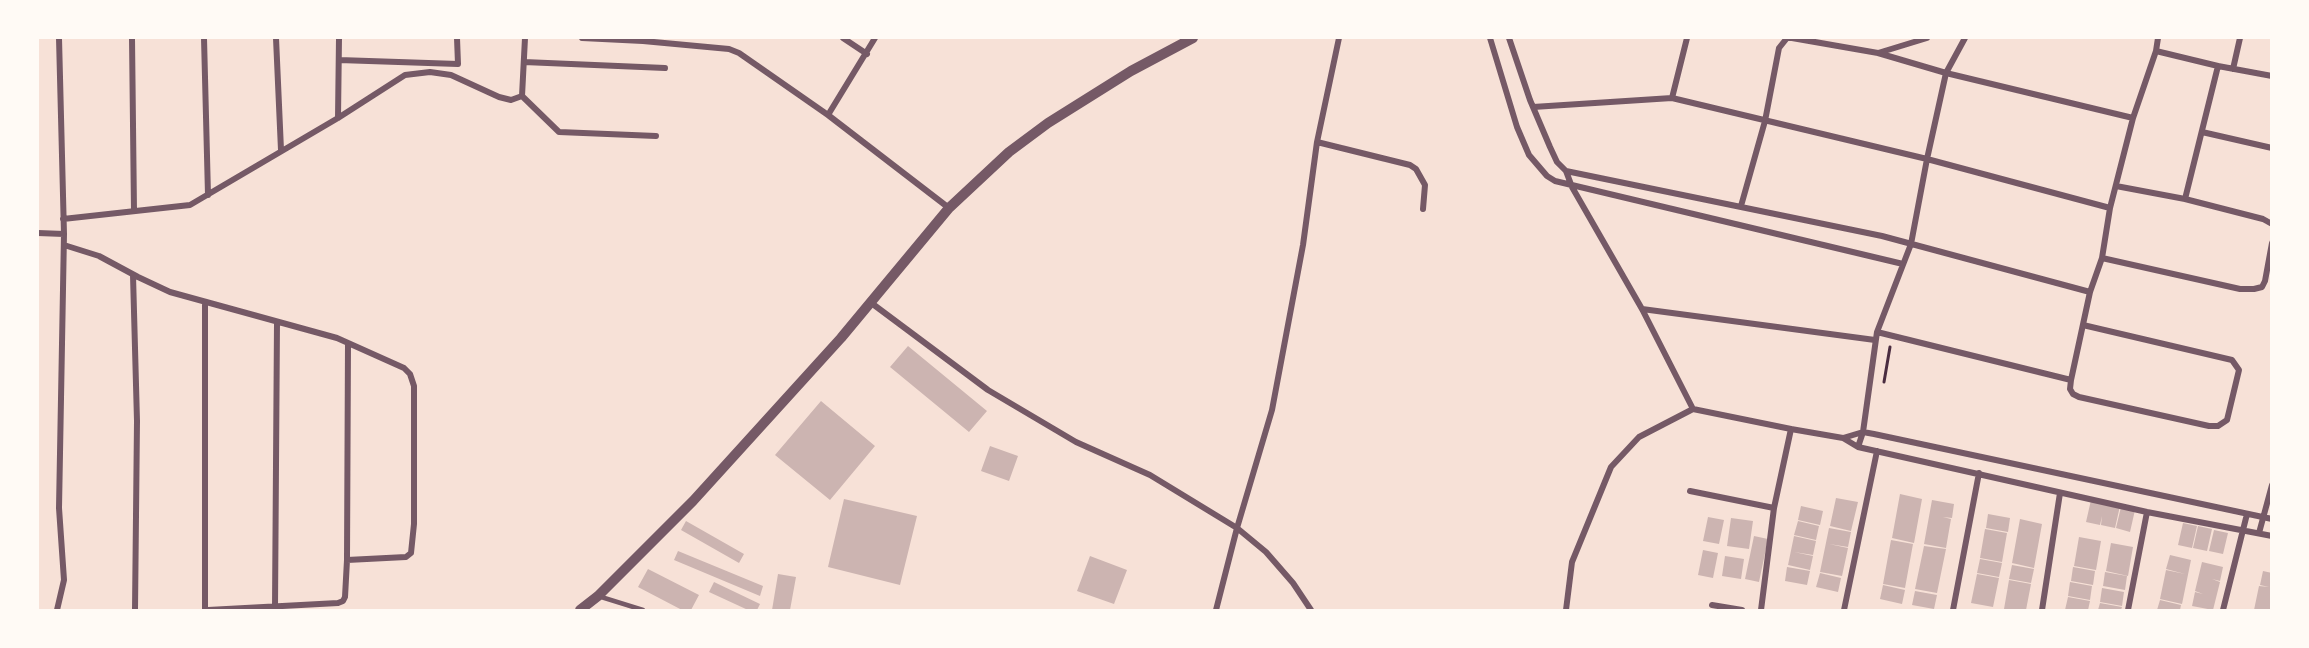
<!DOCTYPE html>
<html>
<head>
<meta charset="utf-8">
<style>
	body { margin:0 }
	#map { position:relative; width:2309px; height:648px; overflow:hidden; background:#f7e1d7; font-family:"Golos Text",sans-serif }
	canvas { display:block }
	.frame { position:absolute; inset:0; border:39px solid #fffaf5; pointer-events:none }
</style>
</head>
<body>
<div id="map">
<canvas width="2309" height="648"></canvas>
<div class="frame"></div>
</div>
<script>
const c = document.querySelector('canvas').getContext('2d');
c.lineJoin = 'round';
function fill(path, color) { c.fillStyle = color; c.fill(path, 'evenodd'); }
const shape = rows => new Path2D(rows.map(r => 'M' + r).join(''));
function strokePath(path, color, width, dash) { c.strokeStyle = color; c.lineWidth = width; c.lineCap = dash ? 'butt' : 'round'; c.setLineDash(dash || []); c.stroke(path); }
const building = shape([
	[908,346,987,411,969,432,890,367],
	[821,401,875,446,830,500,775,455],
	[990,446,1018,456,1009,481,981,471],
	[1900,494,1922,499,1914,543,1892,538],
	[1836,498,1858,502,1851,531,1830,526],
	[844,499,917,516,900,585,828,567],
	[1932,500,1954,504,1952,518,1943,517,1951,519,1946,548,1924,544],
	[2091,500,2120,506,2115,528,2101,525,2102,516,2100,525,2086,522],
	[1801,506,1823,511,1820,525,1798,520],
	[2121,507,2135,510,2130,532,2116,528],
	[1988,514,2010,518,2008,532,1986,528],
	[1708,517,1724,520,1719,544,1703,541],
	[1731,518,1753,521,1749,549,1727,546],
	[2020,519,2042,524,2034,568,2012,563],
	[686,521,744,554,739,563,681,530],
	[1798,521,1819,526,1816,540,1794,535],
	[2183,523,2197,526,2192,548,2178,545],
	[2198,526,2212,529,2207,551,2193,548],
	[1829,528,1851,532,1848,547,1829,544,1848,548,1845,562,1826,558,1845,562,1842,576,1820,572],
	[1985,529,2007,533,2002,562,1980,558],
	[2214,530,2228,533,2223,554,2209,551],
	[1754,536,1768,539,1759,582,1745,579],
	[1794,536,1816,541,1813,555,1794,552,1813,556,1810,570,1788,565],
	[2079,537,2101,541,2096,570,2074,566],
	[1891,540,1913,544,1905,588,1883,584],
	[2111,543,2133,547,2128,576,2106,571],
	[1924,546,1946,549,1937,593,1915,589],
	[1703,550,1718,553,1713,578,1698,575],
	[678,551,763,586,760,596,674,560],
	[2170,555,2191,560,2182,604,2160,599,2166,570,2185,574,2166,569],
	[1090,556,1127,570,1114,604,1077,591],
	[1725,556,1744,559,1741,579,1722,576],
	[1980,559,2002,563,1999,577,1977,573],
	[2202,562,2223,567,2220,581,2212,579,2220,582,2213,610,2192,606,2195,592,2203,594,2195,591],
	[2012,565,2034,569,2031,583,2009,579],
	[1787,567,1810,571,1807,585,1785,581],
	[2073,567,2095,571,2093,585,2071,581],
	[648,569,699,595,691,610,682,610,638,587],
	[2263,571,2272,573,2272,610,2254,610,2259,586,2269,587,2260,585],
	[2105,572,2127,576,2125,590,2103,586],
	[1820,573,1841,578,1838,592,1816,587],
	[778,574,796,577,790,610,772,610],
	[1977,574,1999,578,1993,607,1971,603],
	[2009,580,2031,584,2026,610,2004,609],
	[714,582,760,604,757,610,748,610,709,592],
	[2070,582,2092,586,2090,600,2068,596],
	[1883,585,1905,590,1902,604,1880,599],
	[2102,588,2124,592,2122,606,2100,602],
	[1915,591,1937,595,1934,609,1912,605],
	[2068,597,2090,601,2088,610,2065,610],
	[2160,600,2181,605,2180,610,2157,610],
	[2100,603,2122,607,2121,610,2098,610]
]);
const path = shape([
	[1884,382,1890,347]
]);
const service = shape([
	[598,596,643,610]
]);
const minor = shape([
	[59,38,64,234],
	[132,38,134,211],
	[204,38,208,195],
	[276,38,281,150],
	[525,38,522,96,559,132,656,136],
	[582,38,643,41,729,49,739,53,828,115,949,208],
	[843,38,867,54],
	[1490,38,1517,127,1529,155,1547,176,1555,181,1903,264],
	[1509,38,1530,100,1550,147,1557,162,1566,171,1572,187,1642,309,1693,409,1791,429,1843,438,1858,447,2147,512,2272,536],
	[2156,51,2218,66,2185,199],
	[1878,53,1927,38],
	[339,60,458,64,457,38],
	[524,62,665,68],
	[2218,66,2272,76],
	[2233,69,2240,38],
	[1672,98,1687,38],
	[1533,107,1672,98,1927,159,2110,208],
	[828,115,875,38],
	[338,118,339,38],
	[2202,132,2272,148],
	[1317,142,1410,165,1416,169,1425,185,1423,209],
	[1566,171,1882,236,2090,292],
	[2116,186,2185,199,2263,219,2272,224],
	[1741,206,1765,121,1779,48,1787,38,1792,38,1878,53,1946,73,2133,118],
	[63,219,190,205,338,118,405,75,430,72,451,75,499,97,511,100,522,96],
	[38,233,64,234,59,508,64,580,57,610],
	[64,245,99,256,138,277,170,292,337,338,404,368,410,374,414,386,414,524,411,553,406,557,347,560,345,597,343,601,338,603,208,610],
	[2102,258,2240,289,2254,289,2262,287,2265,281,2272,243],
	[133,275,137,421,135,610],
	[205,302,205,610],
	[870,302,988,390,1076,442,1150,475,1237,528,1266,552,1293,583,1311,610],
	[1642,309,1875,340],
	[2083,325,2232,360,2239,370,2227,420,2218,426,2209,426,2079,397,2073,394,2070,389,2071,380,2090,292,2102,258,2110,208,2133,118,2156,51,2158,38],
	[1877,332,2071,380],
	[1843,438,1863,432,1874,434,2272,519],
	[1858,447,1863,432,1877,332,1911,244,1927,159,1946,73,1965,38],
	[1690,491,1774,508],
	[2259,533,2272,485],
	[347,560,348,343],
	[1712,605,1742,610],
	[275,607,277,322],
	[1216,610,1237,528,1272,410,1303,245,1317,142,1339,38],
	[1566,610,1572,562,1611,467,1639,437,1693,409],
	[1761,610,1774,508,1791,429],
	[1844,610,1877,451],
	[1953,610,1979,473],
	[2042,610,2060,493],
	[2128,610,2147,512],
	[2223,610,2247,514]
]);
const tertiary = shape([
	[580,610,598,596,693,501,841,338,949,208,1009,152,1048,123,1131,71,1193,38]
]);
fill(building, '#ccb4b1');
strokePath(path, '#4a2c40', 3);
strokePath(service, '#755966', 4.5);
strokePath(minor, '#755966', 6);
strokePath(tertiary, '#755966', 10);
</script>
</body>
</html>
